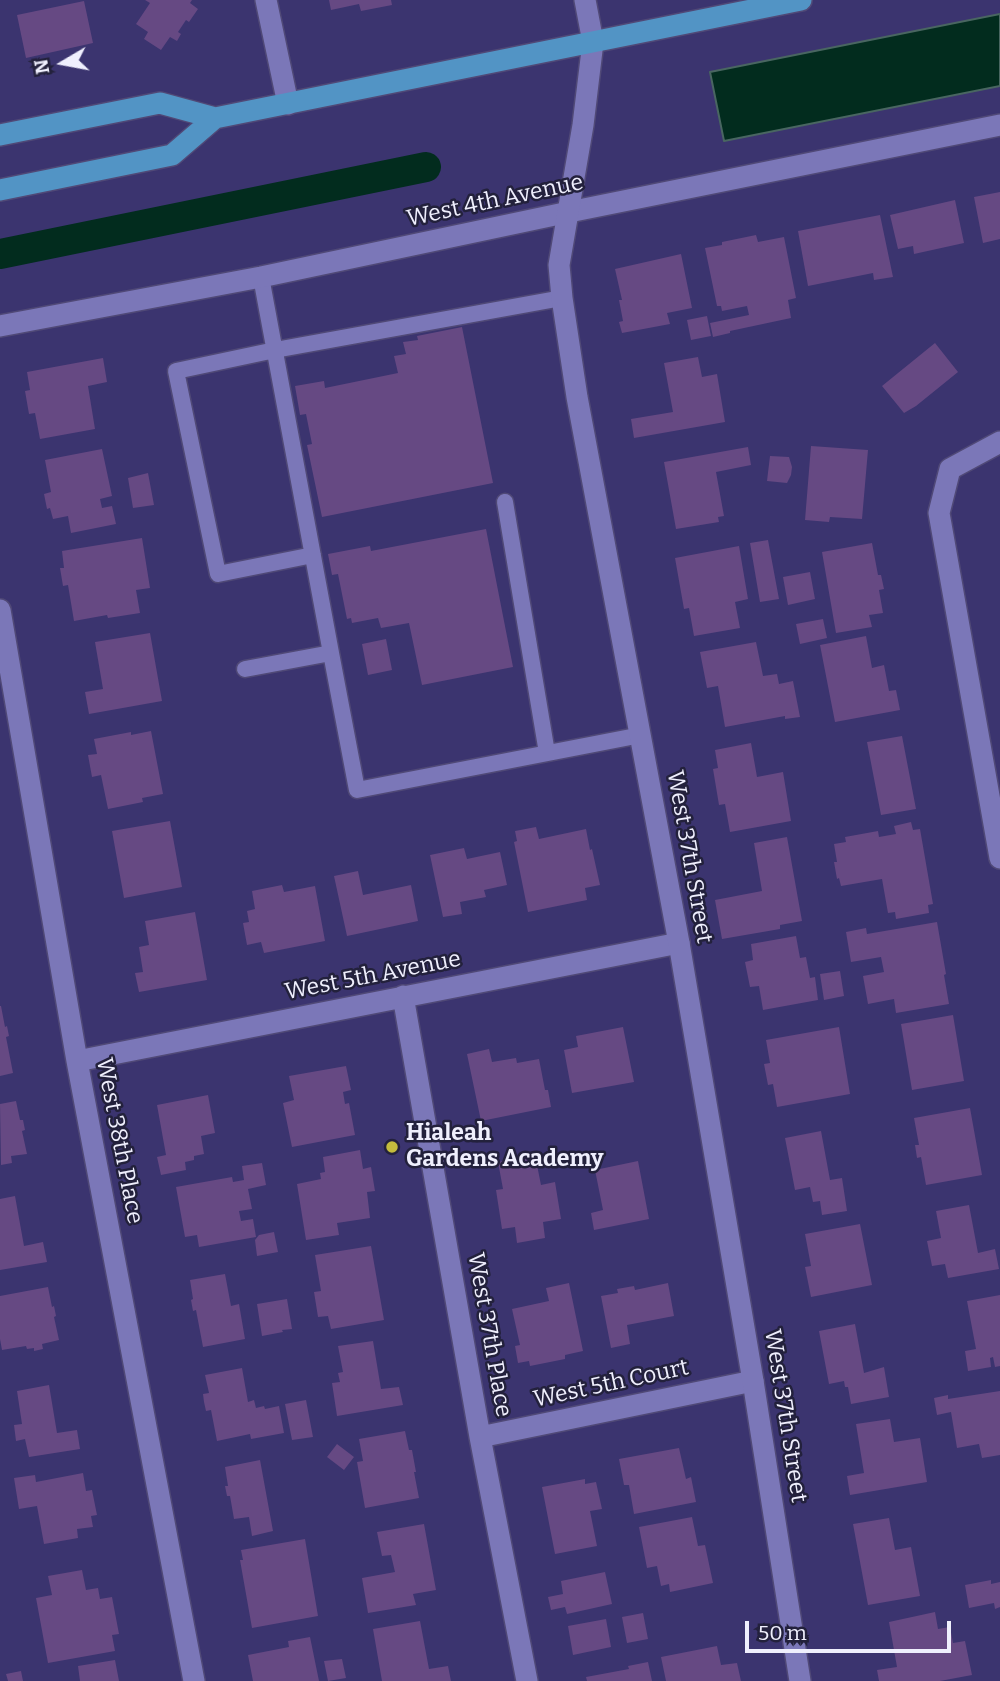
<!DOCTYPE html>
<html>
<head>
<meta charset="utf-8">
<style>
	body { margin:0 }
	#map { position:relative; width:1000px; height:1681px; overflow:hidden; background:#3b346f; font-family:Bitter,serif }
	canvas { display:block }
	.north { position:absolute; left:28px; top:28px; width:70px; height:70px; -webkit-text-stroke:5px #23213c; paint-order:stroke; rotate:260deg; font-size:19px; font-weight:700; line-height:28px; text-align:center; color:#efeffd }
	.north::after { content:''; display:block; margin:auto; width:24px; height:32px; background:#efeffd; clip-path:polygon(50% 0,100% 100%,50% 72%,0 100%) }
	.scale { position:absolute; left:745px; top:1621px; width:206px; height:32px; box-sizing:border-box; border:4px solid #efeffd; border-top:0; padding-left:9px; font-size:21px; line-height:24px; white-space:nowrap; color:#efeffd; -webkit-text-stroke:5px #23213c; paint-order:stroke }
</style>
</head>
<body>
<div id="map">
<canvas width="1000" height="1681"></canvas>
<div class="north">N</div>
<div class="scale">50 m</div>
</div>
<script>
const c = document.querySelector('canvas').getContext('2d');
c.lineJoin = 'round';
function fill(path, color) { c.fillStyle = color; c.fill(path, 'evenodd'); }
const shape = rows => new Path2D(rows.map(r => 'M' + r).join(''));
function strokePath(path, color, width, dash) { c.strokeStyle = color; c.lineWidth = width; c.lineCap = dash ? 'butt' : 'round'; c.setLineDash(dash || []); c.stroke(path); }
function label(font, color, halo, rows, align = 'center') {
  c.font = font + ' Bitter,serif'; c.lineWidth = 5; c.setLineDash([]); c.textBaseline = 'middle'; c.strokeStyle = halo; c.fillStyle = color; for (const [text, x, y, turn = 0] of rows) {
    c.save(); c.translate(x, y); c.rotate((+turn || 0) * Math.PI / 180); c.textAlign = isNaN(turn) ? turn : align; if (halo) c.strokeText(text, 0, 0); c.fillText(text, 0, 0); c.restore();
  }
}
const water = shape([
	[1000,14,1000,86,724,141,710,72,1000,14]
]);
const canal = shape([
	[0,254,426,167]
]);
const building = shape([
	[145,0,192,0,190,3,198,9,189,22,186,20,178,32,181,34,177,41,170,37,161,50,144,39,148,32,136,24,150,3],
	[329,0,391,0,392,5,361,11,359,4,331,10],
	[84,1,93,43,26,58,17,15],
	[1000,192,1000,239,983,243,974,197],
	[955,200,964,243,914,254,913,246,898,249,890,215],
	[880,215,893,277,874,280,873,273,808,286,798,231],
	[756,235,758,242,784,237,796,298,788,300,791,318,730,331,730,333,713,337,710,323,749,315,747,306,722,311,721,306,717,306,705,248,722,245,722,242],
	[681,254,692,308,667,313,670,324,622,333,619,322,623,321,619,300,622,300,615,269],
	[707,316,711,336,691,340,687,320],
	[462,327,493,483,322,517,307,445,312,444,306,414,300,415,295,386,324,381,325,388,398,373,394,356,406,354,403,342,418,340,417,336],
	[935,343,958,372,916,406,904,413,882,386],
	[698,357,702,377,717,374,725,422,634,438,631,419,673,412,664,363],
	[103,358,107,382,88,386,95,429,40,439,35,413,29,414,25,391,30,390,27,372],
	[811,446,868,450,862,519,830,517,829,522,805,520],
	[748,447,751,465,716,472,724,516,718,517,719,522,676,529,664,462],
	[102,449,112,496,100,499,102,508,112,506,116,524,71,533,68,516,53,519,50,508,47,509,44,494,51,492,45,460],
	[770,456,789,457,792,467,791,475,787,483,767,481],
	[148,473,154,505,133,508,128,478],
	[486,529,513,667,422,685,409,623,381,628,378,618,352,623,351,618,347,619,338,574,332,575,328,554,370,546,371,551],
	[142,538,150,588,136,590,140,613,108,618,107,615,74,621,68,585,63,586,60,568,64,568,62,551],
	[768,540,779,599,760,602,750,543],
	[872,543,878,575,881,575,884,589,879,590,883,613,869,615,872,627,836,633,822,552],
	[739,546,748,599,735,602,740,628,694,636,689,608,684,609,675,558],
	[810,572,815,599,788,605,783,577],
	[823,619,827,638,800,644,796,624],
	[150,633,162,701,89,714,85,692,103,689,95,642],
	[866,636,872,668,884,665,889,691,896,690,900,710,835,722,820,645],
	[386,639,392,670,368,675,362,644],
	[756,642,763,676,777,674,779,684,793,681,800,717,785,719,785,716,725,727,718,686,707,688,700,652],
	[151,731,163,794,142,798,143,802,108,809,101,775,92,777,88,755,97,754,94,739,131,732,131,735],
	[902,736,916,809,881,815,867,742],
	[751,743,757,777,783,772,791,821,730,832,725,804,719,805,713,769,718,768,715,750],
	[170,821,182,887,124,898,112,831],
	[911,822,913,830,920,829,933,904,928,905,929,913,896,919,895,912,888,913,882,879,841,886,839,878,837,879,834,862,837,862,834,844,846,842,845,837,878,831,879,837,896,834,894,826],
	[536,827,539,839,586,829,590,850,592,849,600,885,585,888,587,900,528,912,514,842,517,841,515,831],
	[787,837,802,921,780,925,780,929,722,939,715,900,762,891,754,843],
	[464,848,467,859,500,852,507,885,484,890,486,897,460,902,462,914,443,917,430,855],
	[358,871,363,895,411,885,418,921,347,936,334,876],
	[282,885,284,892,315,886,325,941,264,953,261,942,247,945,243,923,249,922,247,911,255,909,252,891],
	[195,912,207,980,139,992,135,973,143,972,139,947,149,945,145,921],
	[937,922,946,974,944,975,949,1004,896,1013,894,999,868,1004,863,976,884,972,881,957,851,962,846,932,866,928,867,934],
	[796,936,800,958,806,957,810,978,815,977,818,1000,763,1010,759,986,750,987,745,962,753,960,751,944],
	[840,971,844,996,824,1000,820,974],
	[0,1006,1,1006,5,1027,7,1026,9,1036,6,1037,13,1073,0,1076],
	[953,1015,964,1081,912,1090,901,1024],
	[623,1027,634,1082,572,1093,564,1050,578,1047,576,1036],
	[839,1027,850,1094,777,1107,773,1084,768,1085,764,1064,770,1063,766,1040],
	[489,1049,492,1062,516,1058,517,1063,539,1059,545,1090,548,1090,551,1107,481,1121,467,1054],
	[346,1066,351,1090,343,1092,345,1104,349,1103,355,1135,292,1147,283,1103,294,1100,289,1076],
	[208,1095,215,1133,201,1136,204,1154,194,1156,194,1160,185,1162,186,1170,161,1175,157,1157,166,1155,157,1105],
	[16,1101,20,1120,23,1120,25,1130,22,1131,27,1154,11,1156,12,1163,1,1165,0,1104],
	[970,1108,982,1175,926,1185,921,1157,917,1158,915,1145,919,1145,914,1118],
	[821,1131,830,1180,842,1178,847,1211,822,1215,820,1201,813,1202,810,1187,795,1190,785,1138],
	[360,1150,363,1169,371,1167,375,1191,367,1192,370,1218,337,1223,339,1235,306,1240,297,1184,321,1179,320,1173,325,1172,323,1157],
	[535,1155,541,1185,555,1182,561,1219,543,1222,545,1238,517,1243,515,1227,502,1229,496,1190,503,1189,498,1162],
	[638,1161,649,1219,594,1230,591,1213,603,1210,595,1170],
	[262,1163,266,1185,248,1189,252,1209,239,1211,241,1221,253,1219,256,1237,199,1247,197,1235,185,1237,176,1187,232,1177,233,1182,244,1180,242,1166],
	[15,1196,24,1246,43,1242,47,1262,0,1270,0,1199],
	[969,1205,978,1253,995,1249,999,1269,948,1278,945,1264,932,1266,927,1241,941,1238,936,1211],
	[860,1224,872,1285,811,1297,805,1267,811,1266,805,1234],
	[274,1232,278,1252,257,1256,255,1240,259,1235],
	[371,1246,384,1320,331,1329,328,1316,318,1317,314,1292,321,1291,315,1255],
	[225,1274,231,1306,239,1304,245,1339,203,1347,196,1310,193,1311,191,1300,193,1299,190,1280],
	[569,1283,583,1351,565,1355,565,1359,530,1366,529,1361,518,1363,515,1346,520,1345,512,1309,549,1301,546,1288],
	[668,1283,674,1316,627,1325,630,1344,611,1348,601,1296,618,1293,617,1289,634,1286,635,1290],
	[48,1287,52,1307,54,1306,56,1316,54,1317,59,1340,42,1344,43,1349,34,1351,34,1348,27,1349,26,1346,2,1350,0,1339,0,1296],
	[1000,1295,1000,1366,995,1367,993,1357,990,1358,991,1367,968,1371,965,1351,976,1349,967,1301],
	[287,1299,292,1329,282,1330,283,1332,262,1336,257,1304],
	[855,1324,864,1373,884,1367,889,1397,851,1404,848,1387,845,1387,844,1381,829,1384,819,1331],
	[373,1341,381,1389,399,1387,403,1405,337,1416,332,1383,340,1382,338,1373,343,1372,338,1346],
	[242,1368,248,1402,254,1400,256,1408,264,1406,265,1409,279,1406,284,1433,251,1439,250,1434,217,1441,211,1410,206,1411,204,1402,203,1394,209,1393,205,1375],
	[49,1385,57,1433,77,1430,80,1449,29,1457,25,1439,16,1441,14,1425,22,1424,17,1391],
	[1000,1391,1000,1455,982,1458,979,1444,957,1448,951,1412,937,1415,934,1398,948,1395,948,1399],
	[306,1400,313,1437,292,1440,285,1404],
	[890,1419,894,1442,920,1438,927,1482,850,1495,847,1476,864,1473,856,1424],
	[405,1431,409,1450,412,1450,416,1472,414,1472,419,1498,365,1508,357,1462,363,1461,359,1439],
	[337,1444,354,1457,344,1470,327,1457],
	[679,1448,686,1479,691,1477,696,1502,634,1514,629,1485,624,1485,619,1459],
	[260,1460,273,1531,252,1536,249,1517,234,1519,230,1496,227,1496,225,1486,228,1486,225,1467],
	[83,1473,86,1491,92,1490,97,1515,91,1516,93,1527,77,1529,78,1538,44,1544,37,1506,19,1509,14,1478,35,1475,36,1482],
	[585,1479,585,1484,596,1482,602,1509,590,1511,597,1546,555,1554,542,1487],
	[692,1517,698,1546,705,1545,713,1583,670,1592,669,1584,661,1586,657,1566,647,1568,639,1527],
	[889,1518,895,1550,911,1547,920,1596,868,1605,853,1524],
	[424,1524,436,1590,413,1594,416,1605,368,1613,362,1578,395,1572,391,1555,382,1556,377,1532],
	[305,1539,318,1616,252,1628,240,1560,243,1560,241,1550],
	[82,1570,86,1590,98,1588,100,1599,112,1597,119,1634,112,1635,115,1651,48,1663,36,1598,52,1595,48,1576],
	[605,1572,612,1604,567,1614,565,1607,551,1610,548,1597,563,1594,561,1581],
	[991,1580,991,1584,1000,1582,1000,1607,995,1609,994,1603,969,1608,965,1585],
	[935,1612,938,1629,950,1627,953,1643,965,1641,972,1675,940,1681,879,1681,877,1670,897,1667,889,1622],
	[643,1613,648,1639,627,1643,622,1617],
	[606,1619,611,1647,573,1655,568,1626],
	[420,1621,429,1669,448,1666,451,1681,382,1681,373,1629],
	[310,1637,319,1681,253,1681,248,1655,289,1647,288,1641],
	[717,1646,721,1665,737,1663,741,1681,666,1681,661,1657],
	[342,1659,346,1678,328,1681,324,1661],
	[115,1660,119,1681,80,1681,78,1666],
	[648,1662,652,1681,587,1681,586,1677,629,1669,628,1666],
	[21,1671,23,1681,8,1681,6,1674]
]);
const service = shape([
	[261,277,331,653],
	[505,502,547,753],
	[313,555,218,574,176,371,275,350,562,298],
	[245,669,331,653,357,790,641,735]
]);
const minor = shape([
	[266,0,288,104],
	[585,0,593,42],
	[0,326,261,277,569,212,1000,125],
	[1000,442,950,469,939,513,1000,858],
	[0,610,77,1061,194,1681],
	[403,996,480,1437,527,1681],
	[77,1061,679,943],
	[480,1437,753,1381]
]);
const tertiary = shape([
	[593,42,583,125,559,265,562,298,577,397,679,943,753,1381,800,1681]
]);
const primary = shape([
	[0,135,160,103,215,118,801,0],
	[0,190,172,155,215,118]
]);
const markers = [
	[392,1147,7,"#c4bc3d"]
];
const streetNames = [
	["West 4th Avenue",495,201,-12],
	["West 37th Street",689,857,80],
	["West 5th Avenue",373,976,-11],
	["West 38th Place",119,1141,79],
	["West 37th Place",489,1335,80],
	["West 5th Court",611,1384,-12],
	["West 37th Street",785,1416,81]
];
const poiNames = [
	["Hialeah",406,1134],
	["Gardens Academy",406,1160]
];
fill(water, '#022c1e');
strokePath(water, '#496661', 2);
strokePath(canal, '#022c1e', 30);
fill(building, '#664983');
strokePath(service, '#504977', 19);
strokePath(minor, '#504977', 24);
strokePath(tertiary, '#504977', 24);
strokePath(primary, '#504977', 24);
strokePath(service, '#7b77b8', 16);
strokePath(minor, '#7b77b8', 21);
strokePath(tertiary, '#7b77b8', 21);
strokePath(primary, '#5294c5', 21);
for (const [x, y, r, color] of markers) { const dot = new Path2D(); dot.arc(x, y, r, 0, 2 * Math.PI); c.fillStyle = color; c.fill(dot); strokePath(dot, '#23213c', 2.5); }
label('23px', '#efeffd', '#23213c', streetNames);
label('bold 23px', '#efeffd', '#23213c', poiNames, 'left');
</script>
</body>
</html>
